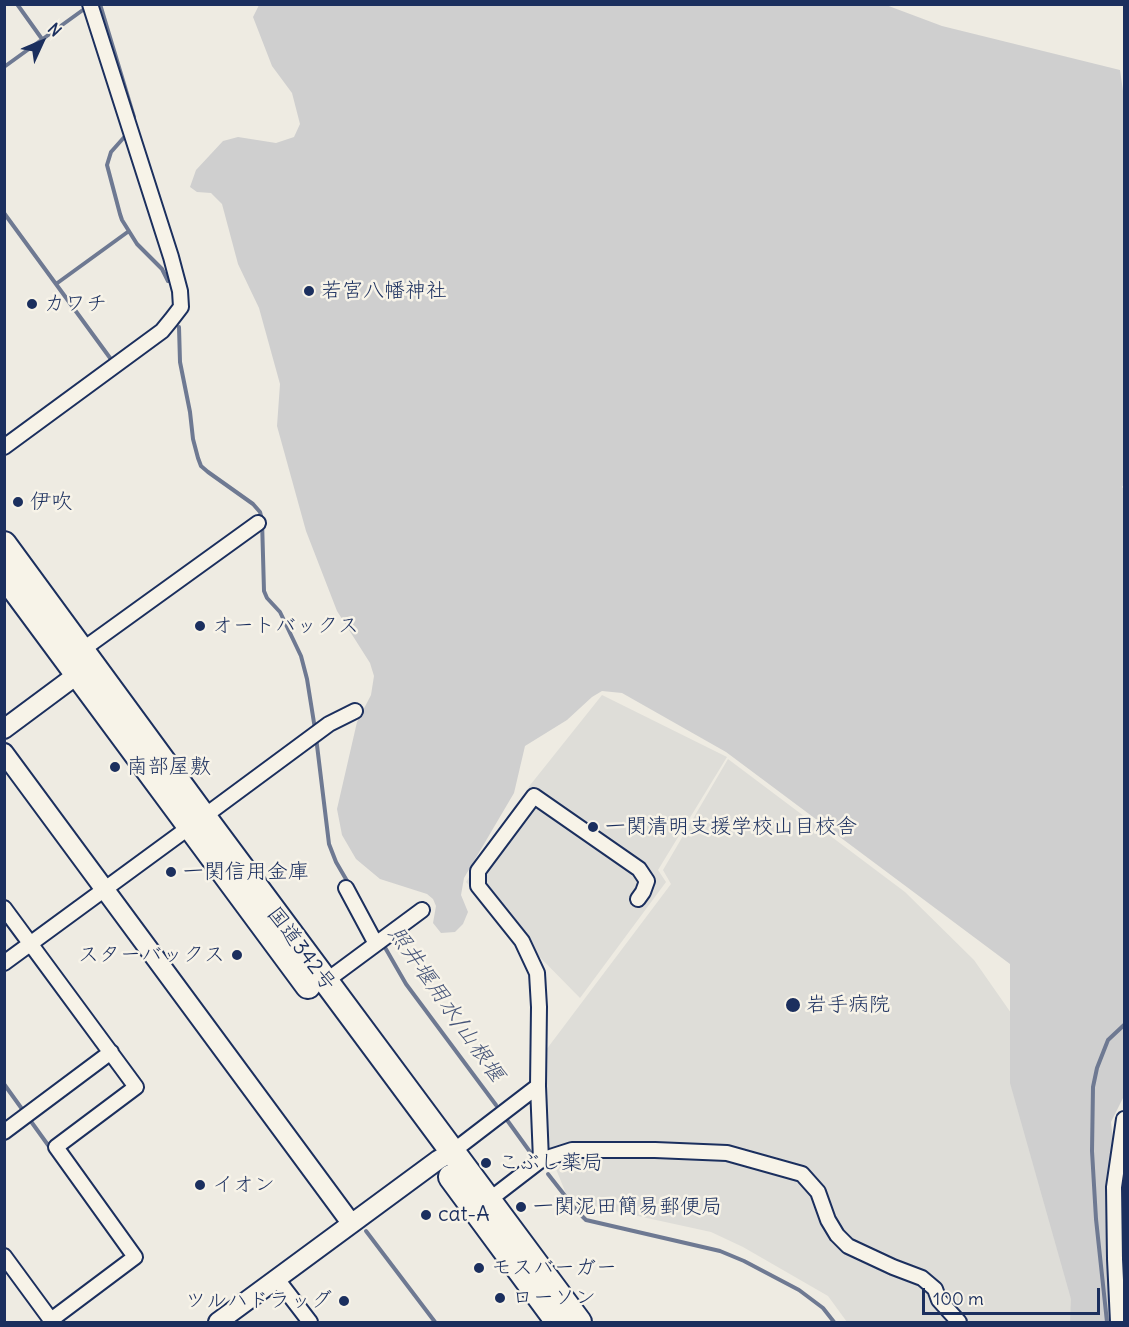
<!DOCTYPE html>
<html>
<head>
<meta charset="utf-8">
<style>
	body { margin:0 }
	#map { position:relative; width:1129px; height:1327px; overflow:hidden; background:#eeebe2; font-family:Delius,sans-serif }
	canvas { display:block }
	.frame { position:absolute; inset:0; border:6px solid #1b2f5e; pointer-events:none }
	.north { position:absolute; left:12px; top:12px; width:60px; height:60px; -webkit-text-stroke:4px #f7f3e8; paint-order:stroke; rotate:46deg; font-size:16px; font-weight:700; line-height:24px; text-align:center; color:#1b2f5e }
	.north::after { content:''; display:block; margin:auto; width:21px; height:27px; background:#1b2f5e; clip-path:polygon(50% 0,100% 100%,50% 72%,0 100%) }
	.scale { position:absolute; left:922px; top:1288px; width:178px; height:27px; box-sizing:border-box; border:3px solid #1b2f5e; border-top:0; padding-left:8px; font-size:18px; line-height:21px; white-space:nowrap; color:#1b2f5e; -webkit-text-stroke:4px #f7f3e8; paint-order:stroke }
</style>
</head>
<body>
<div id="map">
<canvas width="1129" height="1327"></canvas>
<div class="frame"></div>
<div class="north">N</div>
<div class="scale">100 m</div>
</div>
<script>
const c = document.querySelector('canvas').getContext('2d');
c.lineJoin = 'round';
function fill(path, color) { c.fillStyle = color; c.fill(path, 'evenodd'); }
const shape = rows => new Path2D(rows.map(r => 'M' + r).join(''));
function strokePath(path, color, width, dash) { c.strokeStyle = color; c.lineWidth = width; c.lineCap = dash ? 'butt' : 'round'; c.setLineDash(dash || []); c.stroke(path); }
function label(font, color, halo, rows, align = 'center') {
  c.font = font + ' Delius,"Klee One",sans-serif'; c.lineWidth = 5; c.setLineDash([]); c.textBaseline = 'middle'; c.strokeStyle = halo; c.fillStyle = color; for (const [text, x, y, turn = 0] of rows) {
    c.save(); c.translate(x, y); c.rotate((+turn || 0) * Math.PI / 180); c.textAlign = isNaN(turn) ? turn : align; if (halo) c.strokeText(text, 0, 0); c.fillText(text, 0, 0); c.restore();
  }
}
const built = shape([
	[602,695,727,757,658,870,666,882,580,998,466,882,531,784],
	[728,759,905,892,974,960,1060,1083,1099,1322,847,1322,828,1296,743,1247,711,1232,569,1201,545,1142,546,1050,671,884,663,870]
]);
const green = shape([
	[259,5,886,5,942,26,1120,70,1124,98,1124,484,1122,487,1124,489,1124,1096,1111,1122,1122,1223,1112,1322,1070,1322,1071,1299,1010,1083,1010,964,726,752,622,693,602,691,592,697,567,720,525,746,514,793,464,878,461,895,468,912,463,924,455,932,441,933,433,923,436,906,433,899,427,894,380,879,356,859,342,835,337,809,357,722,371,695,374,676,370,663,337,611,306,531,277,426,280,384,259,308,238,264,222,204,211,193,197,192,190,187,196,170,223,141,238,137,276,143,294,137,300,124,292,93,272,66,253,17]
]);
const stream = shape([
	[17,4,42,39],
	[100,4,134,117],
	[4,67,87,7],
	[127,134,111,152,107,165,120,214,122,220,137,244,162,269,168,281],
	[4,213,113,362],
	[56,284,129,231],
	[179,327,180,362,190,412,193,439,198,458,201,466,208,472,253,504,260,512,262,520,264,591,267,598,280,612,301,656,307,679,315,729],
	[316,737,329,844,336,862,350,886],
	[383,944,406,984,496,1105],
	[4,1084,48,1145],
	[507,1120,533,1156],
	[548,1174,577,1211,586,1220,720,1251,744,1261,799,1290,823,1308,834,1322],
	[366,1231,435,1322],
	[1107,1322,1096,1219,1092,1151,1093,1087,1097,1068,1108,1040,1124,1025]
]);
const minor = shape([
	[4,447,162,331,171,320,181,307,180,291,171,257,90,4],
	[82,650,258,523],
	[346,888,376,944],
	[4,908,136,1087,56,1147,135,1257,51,1320,53,1322],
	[4,963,210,812,329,724,355,711],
	[326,981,422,910],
	[4,1132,111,1052],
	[452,1152,538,1086],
	[541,1160,572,1150,655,1150,727,1153,802,1174,818,1192,828,1220,837,1235,848,1246,893,1267,922,1278,935,1289,939,1300,959,1322],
	[489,1200,541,1160,538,1086,539,1007,537,973,522,941,478,886,478,871,534,796,639,869,647,881,643,892,638,899],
	[4,1256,51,1320],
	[277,1279,310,1322],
	[1118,1322,1115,1259,1114,1187,1124,1119]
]);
const tertiary = shape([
	[4,729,78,674],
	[4,753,351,1223],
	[218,1322,438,1160,452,1152]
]);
const trunk = shape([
	[4,544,204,817,579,1322],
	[4,575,308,986],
	[451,1177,558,1322]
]);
const markers = [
	[309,291,6,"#1b2f5e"],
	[32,304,6,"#1b2f5e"],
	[18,502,6,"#1b2f5e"],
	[200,626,6,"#1b2f5e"],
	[115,767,6,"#1b2f5e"],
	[593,827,6,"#1b2f5e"],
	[171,872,6,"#1b2f5e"],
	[237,955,6,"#1b2f5e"],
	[793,1005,8,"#1b2f5e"],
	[486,1163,6,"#1b2f5e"],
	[200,1185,6,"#1b2f5e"],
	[521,1207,6,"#1b2f5e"],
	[426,1215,6,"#1b2f5e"],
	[479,1268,6,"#1b2f5e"],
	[500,1298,6,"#1b2f5e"],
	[344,1301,6,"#1b2f5e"]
];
const poiNames = [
	["若宮八幡神社",321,291],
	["カワチ",44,304],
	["伊吹",30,502],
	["オートバックス",212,626],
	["南部屋敷",127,767],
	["一関清明支援学校山目校舎",605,827],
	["一関信用金庫",183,872],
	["スターバックス",225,955,"right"],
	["岩手病院",806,1005],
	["こぶし薬局",498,1163],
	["イオン",212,1185],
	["一関泥田簡易郵便局",533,1207],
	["cat-A",438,1215],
	["モスバーガー",491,1268],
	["ローソン",512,1298],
	["ツルハドラッグ",332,1301,"right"]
];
const streetNames = [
	["国道342号",301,949,53]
];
const waterNames = [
	["照井堰用水/山根堰",446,1004,55]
];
fill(built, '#deddd8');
fill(green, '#cfcfcf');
strokePath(stream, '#6e7992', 4);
strokePath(minor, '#1b2f5e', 18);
strokePath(tertiary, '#1b2f5e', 22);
strokePath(trunk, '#1b2f5e', 28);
strokePath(minor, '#f7f3e8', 14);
strokePath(tertiary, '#f7f3e8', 18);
strokePath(trunk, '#f7f3e8', 24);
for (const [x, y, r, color] of markers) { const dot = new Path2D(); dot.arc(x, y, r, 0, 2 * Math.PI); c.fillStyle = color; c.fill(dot); strokePath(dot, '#f7f3e8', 2); }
label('21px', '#1b2f5e', '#f7f3e8', poiNames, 'left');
label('21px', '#1b2f5e', '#f7f3e8', streetNames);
label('italic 22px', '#455478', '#f7f3e8', waterNames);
</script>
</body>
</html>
